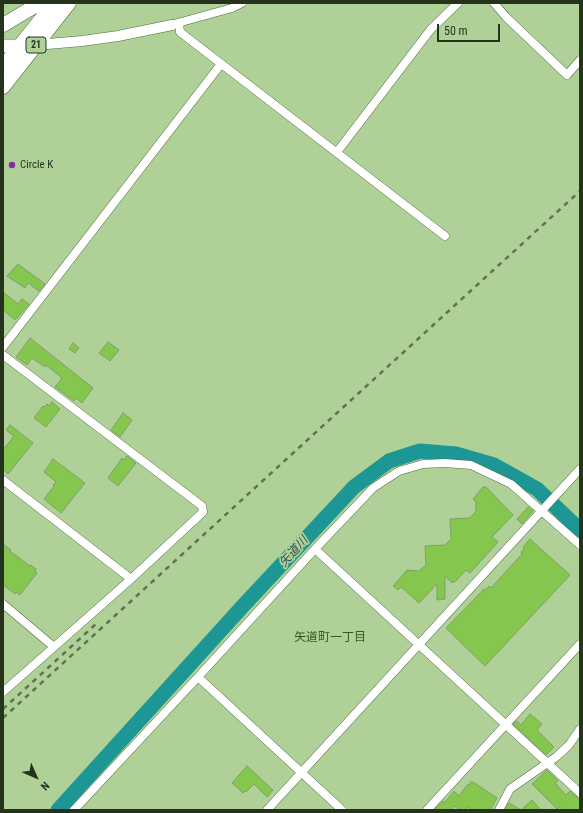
<!DOCTYPE html>
<html>
<head>
<meta charset="utf-8">
<style>
	body { margin:0 }
	#map { position:relative; width:583px; height:813px; overflow:hidden; background:#afd198; font-family:"Roboto Condensed",sans-serif }
	canvas { display:block }
	.frame { position:absolute; inset:0; border:4px solid #26331c; pointer-events:none }
	.north { position:absolute; left:16px; top:757px; width:40px; height:40px; -webkit-text-stroke:3px #afd198; paint-order:stroke; rotate:135deg; font-size:11px; font-weight:700; line-height:16px; text-align:center; color:#26331c }
	.north::after { content:''; display:block; margin:auto; width:14px; height:18px; background:#26331c; clip-path:polygon(50% 0,100% 100%,50% 72%,0 100%) }
	.scale { position:absolute; left:437px; top:24px; width:63px; height:18px; box-sizing:border-box; border:2px solid #26331c; border-top:0; padding-left:5px; font-size:12px; line-height:14px; white-space:nowrap; color:#26331c; -webkit-text-stroke:3px #afd198; paint-order:stroke }
</style>
</head>
<body>
<div id="map">
<canvas width="583" height="813"></canvas>
<div class="frame"></div>
<div class="north">N</div>
<div class="scale">50 m</div>
</div>
<script>
const c = document.querySelector('canvas').getContext('2d');
c.lineJoin = 'round';
const shape = rows => new Path2D(rows.map(r => 'M' + r).join(''));
function strokePath(path, color, width, dash) { c.strokeStyle = color; c.lineWidth = width; c.lineCap = dash ? 'butt' : 'round'; c.setLineDash(dash || []); c.stroke(path); }
function fill(path, color) { c.fillStyle = color; c.fill(path, 'evenodd'); }
function label(font, color, halo, rows, align = 'center') {
  c.font = font + ' "Roboto Condensed","Noto Sans JP",sans-serif'; c.lineWidth = 3.5; c.setLineDash([]); c.textBaseline = 'middle'; c.strokeStyle = halo; c.fillStyle = color; for (const [text, x, y, turn = 0] of rows) {
    c.save(); c.translate(x, y); c.rotate((+turn || 0) * Math.PI / 180); c.textAlign = isNaN(turn) ? turn : align; if (halo) c.strokeText(text, 0, 0); c.fillText(text, 0, 0); c.restore();
  }
}
const river = shape([
	[58,810,242,607,354,487,389,461,420,451,456,454,494,465,537,489,580,530]
]);
const building = shape([
	[18,264,45,284,39,291,28,283,25,288,7,276,18,264],
	[3,292,18,304,22,299,29,304,15,320,3,310,3,292],
	[30,338,93,388,82,403,76,398,74,401,55,387,62,378,46,365,45,367,32,358,27,365,16,357,30,338],
	[108,342,119,350,110,361,99,353,108,342],
	[73,343,79,348,75,353,69,349,73,343],
	[52,402,60,409,46,427,34,418,43,406,44,407,47,404,49,406,52,402],
	[123,413,132,420,120,437,111,430,123,413],
	[10,425,33,443,8,474,3,469,3,450,14,436,6,430,10,425],
	[127,456,136,463,118,486,108,478,122,458,124,460,127,456],
	[53,459,85,483,61,513,44,499,54,486,53,485,56,482,44,472,53,459],
	[483,487,486,487,513,515,492,537,498,542,470,573,466,570,455,582,454,581,452,583,445,576,445,599,437,600,437,584,419,603,401,587,398,590,393,586,407,570,419,571,426,565,425,546,445,545,451,539,450,519,470,518,476,511,476,502,473,499,483,487],
	[528,507,533,511,522,524,517,519,528,507],
	[530,539,570,575,485,666,446,628,484,589,486,590,489,586,491,588,522,554,521,552,524,549,523,547,530,539],
	[3,544,11,550,10,551,30,566,31,565,36,569,35,571,37,573,20,595,16,592,15,594,3,585,3,544],
	[530,714,542,724,537,730,554,747,546,755,513,724,517,721,521,725,530,714],
	[247,766,273,790,267,797,254,784,246,792,245,791,243,793,232,783,247,766],
	[547,770,558,781,555,783,566,795,570,791,580,800,580,810,563,810,560,807,557,809,532,784,547,770],
	[471,782,473,782,497,798,490,810,472,810,467,807,465,810,460,810,455,806,452,809,452,810,434,810,443,801,444,803,454,791,459,796,468,784,469,785,471,782],
	[532,800,541,810,505,810,509,803,521,810,532,800]
]);
const minor = shape([
	[494,3,506,17,567,75,580,60],
	[179,23,180,32,445,236],
	[174,24,232,8,242,3],
	[337,152,431,29,458,3],
	[3,347,221,64],
	[3,355,202,506,203,512,131,579,3,480],
	[315,549,580,793],
	[3,604,54,647,131,579],
	[198,677,342,810],
	[3,692,54,647],
	[74,810,198,677,315,549,373,488,399,471,423,464,445,463,471,465,511,484,580,545],
	[267,810,580,469],
	[427,810,580,644],
	[499,810,510,789,556,757,569,745,580,729]
]);
const tertiary = shape([
	[36,45,82,41,118,36,172,25]
]);
const primary = shape([
	[3,46,27,46]
]);
const trunk = shape([
	[3,25,40,3],
	[3,67,54,3],
	[3,87,69,3]
]);
const rail = shape([
	[3,709,96,624],
	[3,718,580,191]
]);
const markers = [
	[12,165,4,"#7d2fa0"]
];
const shields = [
	[36,45,20]
];
const shieldNames = [
	["21",36,45]
];
const poiNames = [
	["Circle K",20,165]
];
const waterNames = [
	["矢道川",294,552,-48]
];
const neighbourhoodNames = [
	["矢道町一丁目",330,638]
];
strokePath(river, '#1c9795', 15);
fill(building, '#85c64f');
strokePath(building, '#7f9f68', 1);
strokePath(minor, '#4e6d38', 9);
strokePath(tertiary, '#4e6d38', 11);
strokePath(primary, '#4e6d38', 14);
strokePath(trunk, '#4e6d38', 15);
strokePath(minor, '#fff', 8);
strokePath(tertiary, '#fff', 10);
strokePath(primary, '#fff', 13);
strokePath(trunk, '#fff', 14);
strokePath(rail, '#5e734e', 2.5, [5, 5]);
for (const [x, y, r, color] of markers) { const dot = new Path2D(); dot.arc(x, y, r, 0, 2 * Math.PI); c.fillStyle = color; c.fill(dot); strokePath(dot, '#afd198', 1.5); }
for (const [x, y, w] of shields) { const box = new Path2D(); box.roundRect(x - w / 2, y - 8, w, 16, 3); c.fillStyle = '#afd198'; c.fill(box); strokePath(box, '#26331c', 1); }
label('bold 10px', '#26331c', null, shieldNames);
label('11px', '#26331c', '#afd198', poiNames, 'left');
label('italic 12px', '#2e4f4e', '#afd198', waterNames);
label('12px', '#3a5723', '#afd198', neighbourhoodNames);
</script>
</body>
</html>
